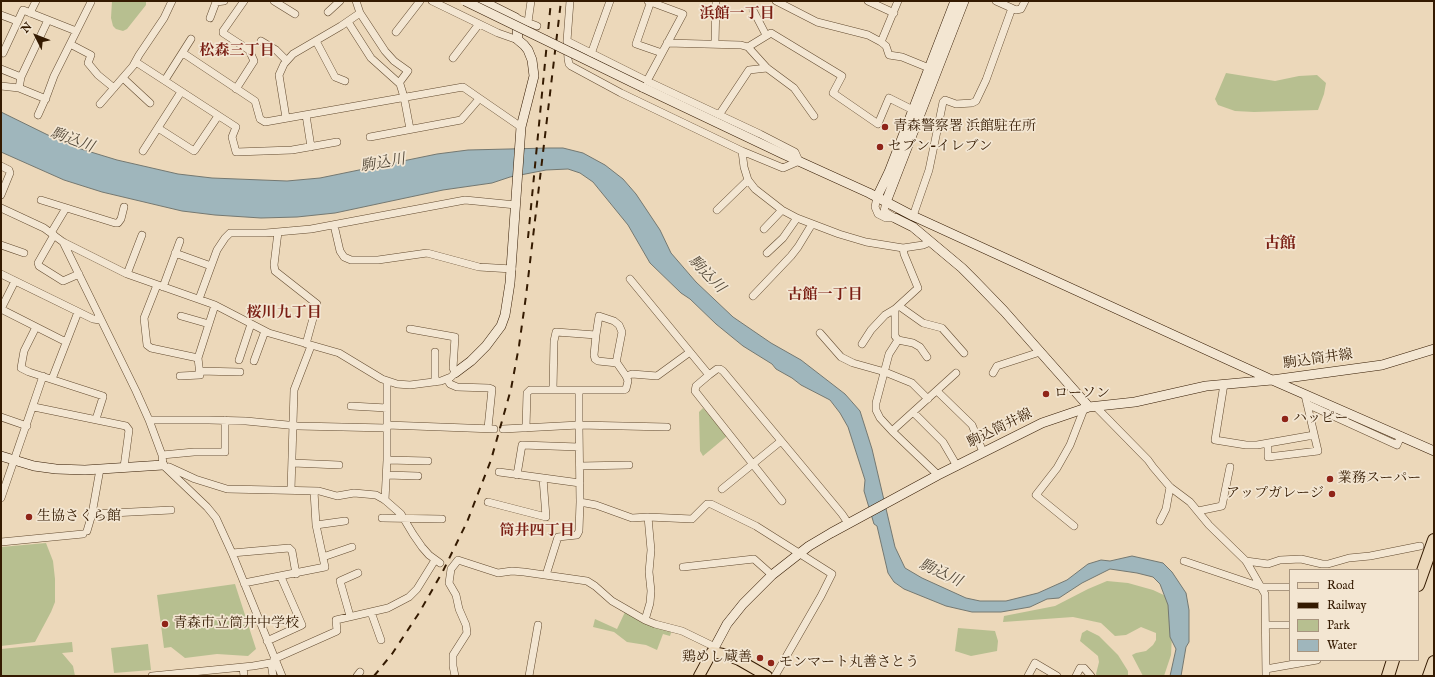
<!DOCTYPE html>
<html>
<head>
<meta charset="utf-8">
<style>
	body { margin:0 }
	#map { position:relative; width:1435px; height:677px; overflow:hidden; background:#ecd8ba; font-family:"IM FELL English",serif }
	canvas { display:block }
	.frame { position:absolute; inset:0; border:2px solid #341a01; pointer-events:none }
	.legend { position:absolute; left:1289px; top:569px; width:130px; height:92px; box-sizing:border-box; background:#f3e6d2; border:1px solid #a7947e; margin:0; padding:5px 7px; list-style:none; font-size:12px; color:#341a01 }
	.legend li { display:flex; align-items:center; gap:8px; height:20px }
	.legend b { width:20px; border:1px solid #a7947e }
	.north { position:absolute; left:16px; top:16px; width:40px; height:40px; -webkit-text-stroke:3px #f3e6d2; paint-order:stroke; rotate:312deg; font-size:11px; font-weight:700; line-height:16px; text-align:center; color:#341a01 }
	.north::after { content:''; display:block; margin:auto; width:14px; height:18px; background:#341a01; clip-path:polygon(50% 0,100% 100%,50% 72%,0 100%) }
</style>
</head>
<body>
<div id="map">
<canvas width="1435" height="677"></canvas>
<div class="frame"></div>
<ul class="legend">
<li><b style="height:5px;background:#ecd8ba"></b>Road</li>
<li><b style="height:5px;background:#341a01"></b>Railway</li>
<li><b style="height:11px;background:#b7bf90"></b>Park</li>
<li><b style="height:11px;background:#9fb6bc"></b>Water</li>
</ul>
<div class="north">N</div>
</div>
<script>
const c = document.querySelector('canvas').getContext('2d');
c.lineJoin = 'round';
function fill(path, color) { c.fillStyle = color; c.fill(path, 'evenodd'); }
const shape = rows => new Path2D(rows.map(r => 'M' + r).join(''));
function strokePath(path, color, width, dash) { c.strokeStyle = color; c.lineWidth = width; c.lineCap = dash ? 'butt' : 'round'; c.setLineDash(dash || []); c.stroke(path); }
function label(font, color, halo, rows, align = 'center') {
  c.font = font + ' "IM FELL English","Noto Serif JP",serif'; c.lineWidth = 3.5; c.setLineDash([]); c.textBaseline = 'middle'; c.strokeStyle = halo; c.fillStyle = color; for (const [text, x, y, turn = 0] of rows) {
    c.save(); c.translate(x, y); c.rotate((+turn || 0) * Math.PI / 180); c.textAlign = isNaN(turn) ? turn : align; if (halo) c.strokeText(text, 0, 0); c.fillText(text, 0, 0); c.restore();
  }
}
const green = shape([
	[112,1,146,1,146,5,127,29,123,31,116,29,113,26,111,18],
	[1226,73,1275,81,1299,76,1317,75,1326,83,1324,94,1318,110,1254,112,1235,111,1218,105,1215,99],
	[703,408,727,436,703,456,700,451,699,412],
	[46,543,53,561,55,579,55,602,51,612,35,642,1,646,1,547],
	[1107,581,1128,583,1153,590,1168,597,1173,614,1171,655,1164,676,1143,676,1132,655,1136,653,1146,651,1153,645,1156,640,1156,633,1141,627,1126,635,1115,636,1101,623,1073,617,1003,622,1004,616,1055,606,1088,589],
	[235,584,256,649,248,656,217,654,185,658,171,647,164,648,157,595],
	[625,612,648,623,672,630,670,636,663,634,657,650,646,645,627,642,614,632,593,627,595,619,617,629],
	[958,628,995,631,998,641,997,651,971,656,955,651],
	[1087,630,1099,636,1118,655,1128,671,1128,676,1097,676,1096,674,1099,662,1098,656,1080,641,1082,633],
	[72,642,73,652,62,653,73,666,75,676,1,676,1,649],
	[148,644,151,670,114,673,111,648]
]);
const water = shape([
	[1,112,54,138,81,149,117,160,178,174,212,178,287,181,320,178,437,154,468,150,549,148,563,148,583,153,605,165,623,179,636,194,660,230,671,253,696,282,733,317,771,343,801,360,845,394,860,411,872,449,895,547,905,568,922,578,966,598,980,601,1006,601,1038,593,1067,580,1088,564,1101,560,1110,561,1132,556,1163,563,1172,572,1186,593,1189,610,1189,642,1186,647,1181,676,1170,676,1176,649,1170,637,1168,605,1160,584,1153,577,1137,573,1110,569,1082,583,1059,598,1047,599,1030,607,1001,612,972,612,946,606,904,589,894,582,888,573,877,526,874,524,864,491,865,480,848,427,840,413,830,400,801,385,792,378,776,369,772,364,743,346,716,324,690,299,681,293,650,263,628,225,593,182,580,173,568,169,546,170,510,177,492,183,443,190,335,213,297,217,261,218,215,215,182,211,102,192,64,180,1,152,1,112]
]);
const street = shape([
	[274,1,295,14],
	[432,1,498,33,518,40],
	[651,1,636,44,662,53],
	[776,1,817,22,868,35,881,42,886,46,889,55,902,57,929,68],
	[868,1,894,13],
	[996,1,1016,10,1021,9,1025,1],
	[753,10,766,35],
	[328,12,340,1],
	[30,13,36,1],
	[360,13,385,51,394,61,408,71,399,83],
	[1,15,17,21],
	[210,18,216,2,224,1],
	[516,18,537,26],
	[348,22,371,58,400,84,404,97,410,129],
	[528,22,531,1],
	[396,32,420,1],
	[261,41,276,50,286,60],
	[316,41,335,77,345,81],
	[567,41,647,81,760,134,795,152,799,161,783,168,742,151,621,93,571,66,569,64,568,59,567,41,570,1],
	[881,42,898,1],
	[667,43,741,45,748,47,767,68,794,88,814,116],
	[70,44,91,55,88,63,98,75,114,88],
	[715,44,716,1],
	[748,47,771,33,842,76,833,93,878,124,889,98,913,110],
	[3,53,23,10,76,31],
	[183,53,255,101,260,119,265,122,463,87,521,127],
	[591,54,610,1],
	[453,58,479,24],
	[136,62,236,127,232,137,236,152,292,150,337,142],
	[1,69,21,77],
	[123,78,150,103],
	[165,80,191,39],
	[647,81,683,14,648,1],
	[1,86,19,88,46,99],
	[19,88,21,77,48,20],
	[236,89,254,61,249,50,223,33,223,31,244,1],
	[100,104,133,66,139,55,164,18,172,1],
	[38,115,47,95,54,76,91,2],
	[306,115,311,147],
	[719,115,749,70,767,68],
	[286,118,279,75,284,64,293,54,341,26,360,13,356,1],
	[158,128,194,151,195,150,218,116],
	[370,137,461,120,479,99],
	[143,151,181,92],
	[742,151,744,167,748,180,755,189,782,210,797,218,839,234,866,242,903,248,923,245,930,242],
	[1,166,9,170,10,173,1,195],
	[877,197,875,207,878,214,886,218,895,218],
	[41,200,115,223,118,223,121,219,124,207],
	[886,202,884,211,895,218],
	[1,208,44,228,63,242,127,274,215,305,269,333,339,353,382,379,397,384,410,385,441,381,451,377,455,373,453,368,455,337,410,329],
	[717,210,748,180],
	[913,216,929,170,943,102,945,100,956,104,972,103,976,101,986,80,1012,8],
	[334,225,340,251,344,257,351,260,378,260,427,253,479,267,512,269],
	[764,229,782,210],
	[278,232,274,265,275,271,317,304,306,344],
	[51,233,66,208],
	[54,235,38,263,39,266,63,281,79,274],
	[63,242,136,391,149,420,162,455,163,465,207,507,216,518,232,553,282,676],
	[1,245,24,253],
	[175,253,211,266],
	[767,253,783,238,797,218],
	[1,274,93,319,100,320],
	[127,274,142,235],
	[630,279,709,375,717,369,720,369,723,371,842,514,848,523],
	[157,285,144,318,147,345,151,348,198,358],
	[163,287,180,241],
	[753,296,791,256,798,247,812,224],
	[199,299,217,250,225,238,230,233,266,233,311,229,465,200,516,205],
	[899,306,923,323,942,328,964,353],
	[1,309,66,342],
	[1,309,15,281],
	[895,309,895,336,898,340],
	[181,316,209,324],
	[36,327,24,351,21,368,29,372,103,396,103,397,96,419],
	[820,333,841,357,853,363,885,372,912,383,928,399],
	[596,335,599,316,614,321,619,325,622,332,616,363],
	[862,344,871,330,885,315,895,309,918,288,904,254,903,248],
	[435,352,435,382],
	[927,357,920,347,913,343,898,340,889,354,876,403,876,410,880,418,892,431,938,475],
	[239,360,251,324],
	[254,361,265,331],
	[199,371,240,372],
	[993,373,997,366,1040,352],
	[709,375,696,386,695,391,782,501],
	[180,376,200,375,198,358,215,305],
	[626,376,632,374,657,376,690,352],
	[52,379,78,312],
	[447,379,450,384,457,387,489,388,492,389,488,428],
	[1224,384,1215,440,1246,445,1257,445,1314,435],
	[579,390,579,425,667,427],
	[937,391,972,425,983,452],
	[1307,404,1397,445,1401,436],
	[351,406,387,408],
	[34,407,126,426,129,430,124,467],
	[1096,407,1148,460,1153,467,1170,487,1190,502,1209,525,1246,561,1265,594,1266,676],
	[913,412,943,442,957,466],
	[1,417,27,426],
	[149,420,209,420,246,421,298,426,387,428],
	[387,425,494,429],
	[526,428,527,393,530,390,624,390,626,389,628,381,626,376,617,363,598,361,595,359,594,355,596,335,556,332,554,341,553,390],
	[503,429,579,425,580,502,596,505,632,518,648,517,651,550,649,572,651,591,650,603,645,620],
	[892,431,956,373],
	[1268,444,1268,457,1318,451,1305,395],
	[162,455,194,452,225,452,225,420],
	[387,460,428,461],
	[293,463,339,465],
	[580,466,629,465],
	[169,467,195,479,227,489,319,491,337,496,354,493,376,495,385,500,401,514,413,534,422,547,429,555,440,563],
	[499,472,580,483],
	[387,475,418,476],
	[517,475,522,445,579,447],
	[722,489,781,441],
	[291,490,294,390,311,346],
	[1,498,43,376],
	[385,500,387,460,387,381],
	[488,502,546,517,543,478],
	[1198,511,1222,506,1230,467],
	[92,514,171,510],
	[648,517,692,519,707,504,711,504,756,526,832,574,821,596,775,676],
	[382,518,442,519],
	[1160,521,1166,509,1170,487],
	[316,525,345,521],
	[1074,526,1036,495,1057,468,1070,445,1084,409],
	[87,531,92,514,100,469],
	[1,542,83,534],
	[232,553,289,548,292,551,296,574],
	[323,557,352,547],
	[1184,561,1261,587,1290,587],
	[1246,561,1268,564,1280,560,1301,559,1322,564,1328,564,1349,558,1370,556,1420,546],
	[683,567,754,559,772,575],
	[546,575,558,537,577,535,579,531,580,502],
	[244,583,325,567,316,525,314,491],
	[371,612,381,640],
	[350,616,340,581,358,573],
	[1266,625,1290,625],
	[267,641,302,625,281,577],
	[274,659,337,631,336,620,388,608,409,597,417,589,435,560],
	[271,663,273,676],
	[243,667,244,676],
	[1266,669,1317,660],
	[152,676,253,666,276,662],
	[357,676,360,672],
	[455,676,453,666,453,655,467,633,466,625,459,609,456,595,449,583,451,569,458,560,498,573,512,571,524,572,587,581,595,586,612,601,645,620,655,624,682,631,715,647],
	[529,676,538,625],
	[1028,676,1035,663,1057,676],
	[1076,676,1080,668,1084,668,1091,676]
]);
const secondary = shape([
	[642,87,783,154,869,193,913,216,1272,380,1434,451],
	[877,197,889,172,955,1],
	[886,202,964,1],
	[895,218,913,227,962,268,975,281,1004,311,1089,407],
	[455,373,471,361,486,346,501,326,505,315,510,283,521,127,534,76,532,60,528,50,524,45,518,40,516,18,482,1],
	[1,456,34,466,56,469,85,470,163,465],
	[712,652,727,624,743,604,772,575,809,546,831,533,938,475,1042,423,1089,407,1135,402,1206,386,1272,380,1382,365,1434,349]
]);
const primary = shape([
	[699,676,712,652,723,654,739,660,767,676]
]);
const highway = shape([
	[1418,585,1434,540],
	[1388,676,1393,660],
	[1429,676,1434,662]
]);
const rail = shape([
	[528,238,551,1],
	[374,676,392,654,419,613,443,571,467,522,491,460,511,389,519,346,526,296,561,1]
]);
const secondaryBridge = shape([
	[465,1,642,87]
]);
const markers = [
	[885,127,4,"#8f2418"],
	[880,147,4,"#8f2418"],
	[1046,394,4,"#8f2418"],
	[1285,419,4,"#8f2418"],
	[1330,479,4,"#8f2418"],
	[1332,494,4,"#8f2418"],
	[29,517,4,"#8f2418"],
	[165,624,4,"#8f2418"],
	[760,658,4,"#8f2418"],
	[771,663,4,"#8f2418"]
];
const poiNames = [
	["青森警察署 浜館駐在所",893,127],
	["セブン-イレブン",888,147],
	["ローソン",1054,394],
	["ハッピー",1293,419],
	["業務スーパー",1338,479],
	["アップガレージ",1324,494,"right"],
	["生協さくら館",37,517],
	["青森市立筒井中学校",173,624],
	["鶏めし蔵善",752,658,"right"],
	["モンマート丸善さとう",779,663]
];
const streetNames = [
	["駒込筒井線",1318,360,-8],
	["駒込筒井線",1000,429,-26]
];
const neighbourhoodNames = [
	["浜館一丁目",737,15],
	["松森三丁目",237,52],
	["古館一丁目",825,296],
	["桜川九丁目",284,314],
	["筒井四丁目",537,532]
];
const waterNames = [
	["駒込川",72,141,20],
	["駒込川",383,164,-10],
	["駒込川",706,275,46],
	["駒込川",940,574,25]
];
const quarterNames = [
	["古館",1280,245]
];
fill(green, '#b7bf90');
fill(water, '#9fb6bc');
strokePath(water, '#747871', 1);
strokePath(street, '#624a2f', 8);
strokePath(secondary, '#341a01', 10);
strokePath(primary, '#341a01', 12);
strokePath(highway, '#341a01', 14);
strokePath(street, '#f3e6d2', 7);
strokePath(secondary, '#f3e6d2', 9);
strokePath(primary, '#ecd8ba', 10);
strokePath(highway, '#ecd8ba', 12);
strokePath(rail, '#341a01', 2, [7, 7]);
strokePath(secondaryBridge, '#341a01', 10, []);
strokePath(secondaryBridge, '#f3e6d2', 9);
for (const [x, y, r, color] of markers) { const dot = new Path2D(); dot.arc(x, y, r, 0, 2 * Math.PI); c.fillStyle = color; c.fill(dot); strokePath(dot, '#f3e6d2', 1.5); }
label('14px', '#341a01', '#f3e6d2', poiNames, 'left');
label('14px', '#341a01', '#f3e6d2', streetNames);
label('bold 15px', '#7a1f14', '#f3e6d2', neighbourhoodNames);
label('italic 15px', '#544939', '#f3e6d2', waterNames);
label('bold 16px', '#7a1f14', '#f3e6d2', quarterNames);
</script>
</body>
</html>
